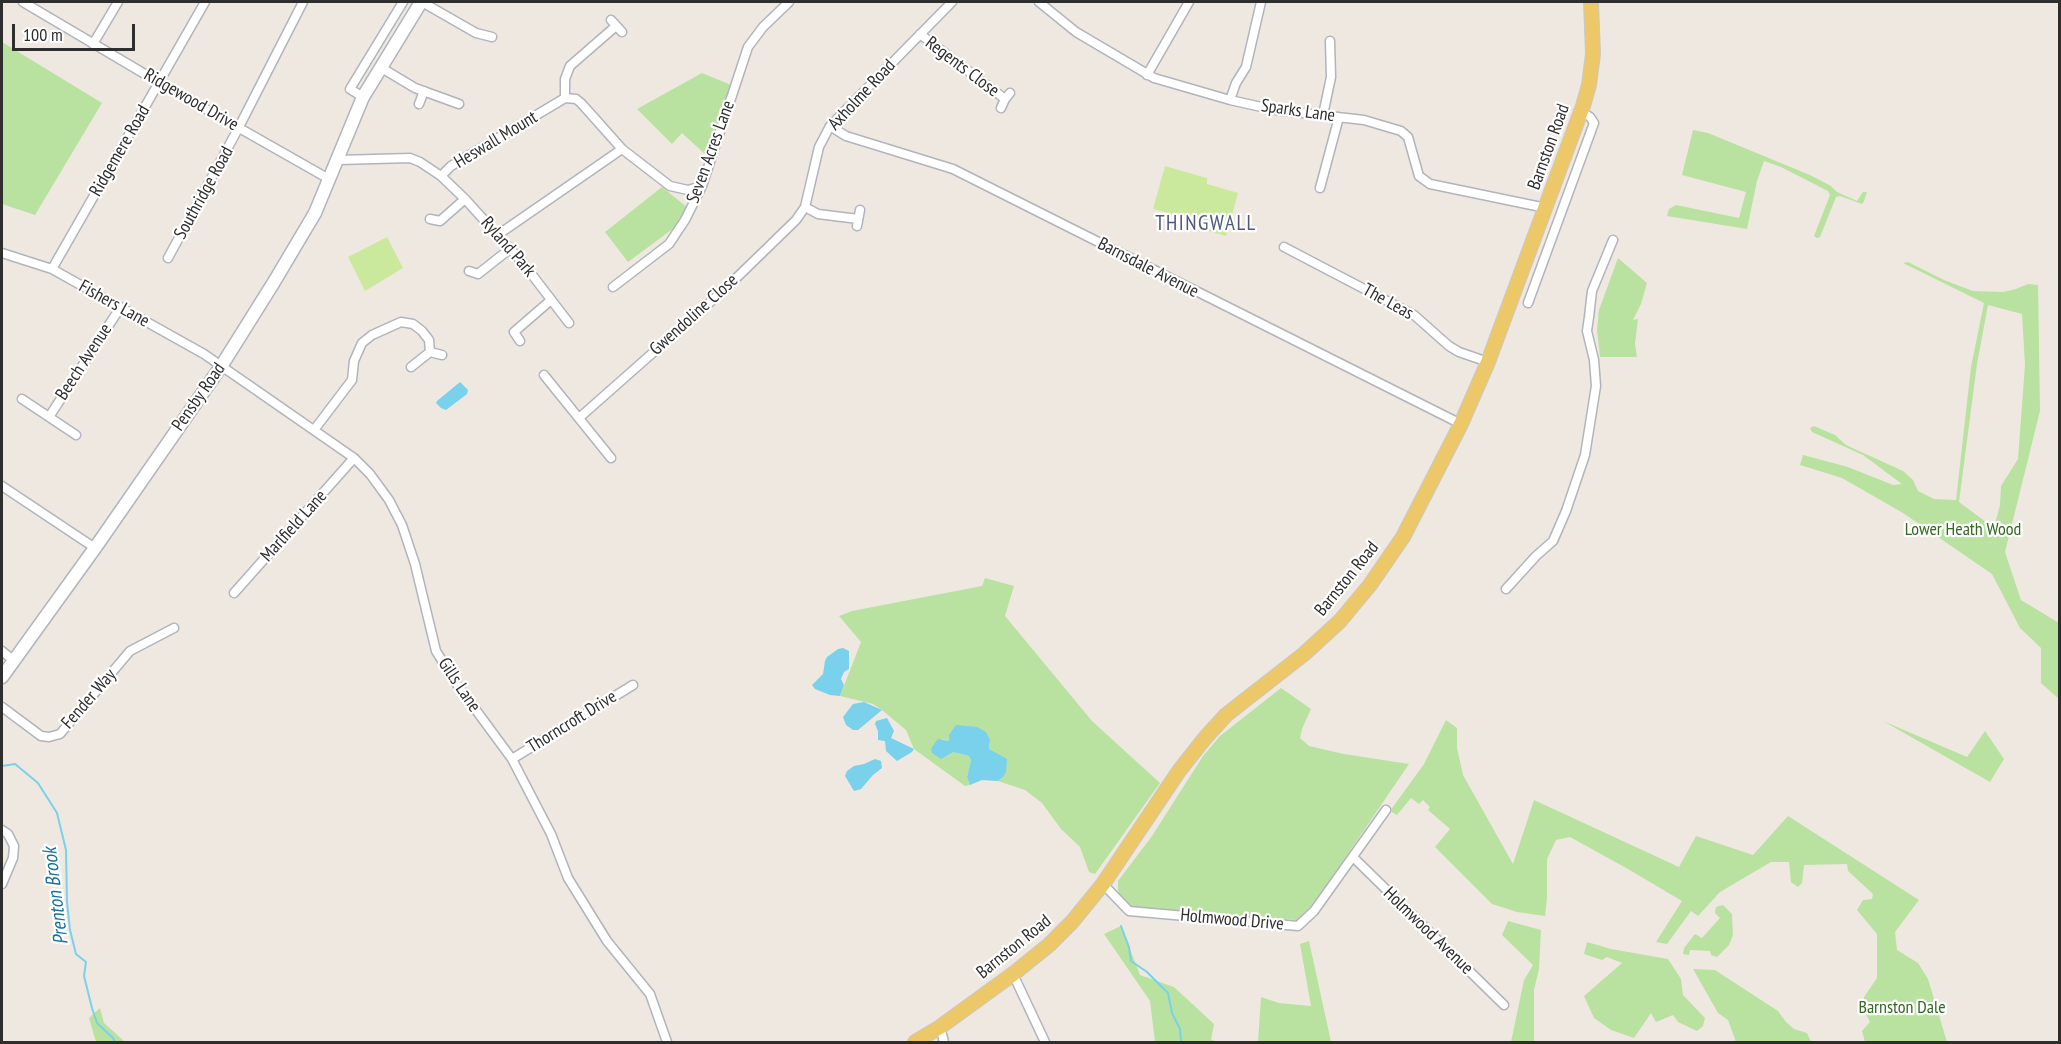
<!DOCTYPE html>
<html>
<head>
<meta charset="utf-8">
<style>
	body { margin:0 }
	#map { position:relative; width:2061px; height:1044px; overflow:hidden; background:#eee8e1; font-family:"PT Sans Narrow",sans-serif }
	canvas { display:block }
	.frame { position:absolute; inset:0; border:3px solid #2e2e2e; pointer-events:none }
	.scale { position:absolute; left:12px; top:24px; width:123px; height:27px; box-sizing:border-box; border:3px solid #2e2e2e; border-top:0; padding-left:8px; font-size:18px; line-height:21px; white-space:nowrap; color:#2e2e2e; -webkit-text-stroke:4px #fff; paint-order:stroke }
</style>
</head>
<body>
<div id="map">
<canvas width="2061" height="1044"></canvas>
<div class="frame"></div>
<div class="scale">100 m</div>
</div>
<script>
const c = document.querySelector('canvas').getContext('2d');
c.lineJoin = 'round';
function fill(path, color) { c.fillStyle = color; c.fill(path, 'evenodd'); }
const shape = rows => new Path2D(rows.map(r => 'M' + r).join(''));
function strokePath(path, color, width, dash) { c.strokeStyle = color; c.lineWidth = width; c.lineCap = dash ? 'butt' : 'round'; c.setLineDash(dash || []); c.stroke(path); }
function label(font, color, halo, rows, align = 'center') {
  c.font = font + ' "PT Sans Narrow",sans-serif'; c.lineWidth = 4.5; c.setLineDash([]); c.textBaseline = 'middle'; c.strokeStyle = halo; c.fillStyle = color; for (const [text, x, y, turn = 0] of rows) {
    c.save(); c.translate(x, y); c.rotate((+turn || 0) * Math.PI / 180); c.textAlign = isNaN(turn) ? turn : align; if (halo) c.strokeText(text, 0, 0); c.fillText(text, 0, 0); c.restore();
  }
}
const green = shape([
	[2,42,102,103,35,215,2,204],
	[702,73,731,85,707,156,682,133,672,144,637,109],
	[1693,130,1708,133,1810,175,1831,186,1837,192,1857,201,1863,192,1867,192,1864,201,1862,204,1840,196,1836,197,1820,237,1817,238,1814,236,1830,195,1828,191,1781,167,1764,161,1757,181,1747,229,1667,216,1669,209,1676,205,1739,218,1746,192,1682,175],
	[662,187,688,208,674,228,628,262,605,232],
	[1618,258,1647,283,1641,304,1633,320,1638,319,1635,344,1637,357,1600,357,1597,330,1599,310],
	[1908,262,1944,280,1973,291,2003,292,2016,289,2028,284,2038,285,2040,411,2005,552,2021,600,2059,623,2059,699,2041,683,2041,648,2020,628,1992,574,1903,513,1842,478,1800,465,1803,455,1848,467,1893,485,1902,484,1863,455,1812,432,1810,428,1814,426,1835,435,1846,445,1903,471,1913,480,1918,491,1934,499,1956,500,1971,367,1984,303,1903,263],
	[1988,305,2022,314,2025,365,2018,459,2001,486,2000,505,1994,528,1959,502,1977,364],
	[985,578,1014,586,1005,616,1092,721,1160,783,1095,874,1089,872,1080,847,1061,829,1042,803,1025,790,998,781,1003,777,997,755,989,749,990,740,949,741,942,739,953,752,969,756,971,760,967,777,970,785,965,786,914,749,906,730,882,710,873,704,840,696,861,642,839,616,852,611,982,586],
	[1281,688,1311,709,1302,729,1300,738,1309,746,1344,754,1409,764,1328,883,1304,915,1297,920,1134,911,1122,900,1118,891,1118,881,1152,836,1203,756,1220,736],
	[1446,720,1457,728,1457,748,1463,775,1513,864,1534,800,1679,867,1696,836,1753,855,1788,816,1919,900,1895,932,1897,950,1918,963,1928,979,1947,1042,1865,1042,1862,1031,1870,1022,1864,1010,1864,997,1877,978,1877,934,1857,910,1863,900,1872,899,1873,894,1848,871,1847,864,1804,865,1802,883,1798,887,1791,882,1789,862,1771,862,1720,892,1698,916,1691,911,1667,944,1656,942,1682,901,1628,869,1570,837,1556,840,1547,859,1547,898,1545,916,1517,912,1492,904,1435,847,1450,829,1428,810,1430,807,1423,800,1419,804,1411,798,1397,815,1390,811,1424,764],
	[1883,721,1967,757,1985,731,2004,759,1990,782],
	[1723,905,1732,914,1733,935,1729,945,1717,957,1711,955,1710,951,1690,950,1689,955,1683,954,1684,948,1695,934,1702,938,1720,918,1715,913,1716,907],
	[1508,921,1541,930,1539,969,1534,990,1534,1042,1511,1042,1524,980,1533,965,1502,935],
	[1121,926,1140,975,1174,987,1214,1024,1211,1040,1220,1042,1155,1042,1150,1001,1104,934],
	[1309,941,1331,1042,1258,1042,1261,997,1279,1003,1311,1006,1300,944],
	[1587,942,1611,949,1668,959,1681,979,1683,995,1705,1018,1703,1026,1697,1031,1678,1022,1673,1015,1656,1022,1651,1013,1634,1038,1611,1030,1594,1018,1584,996,1622,963,1607,957,1602,960,1584,954],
	[1693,969,1715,970,1778,1011,1786,1022,1794,1029,1807,1033,1811,1042,1736,1042,1728,1020,1718,1013],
	[100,1008,104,1023,125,1042,97,1042,95,1039,89,1018]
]);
const pitch = shape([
	[1165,166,1207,178,1207,184,1238,193,1226,236,1195,227,1196,221,1153,209],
	[387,237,403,268,365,291,348,257]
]);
const water = shape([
	[460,382,468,390,467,394,446,410,441,408,436,403,437,401],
	[843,648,849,651,849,669,844,672,841,679,844,685,840,696,830,695,815,689,812,685,823,674,825,661,827,657,838,649],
	[864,702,882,710,858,730,853,730,846,725,843,717,853,704],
	[887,718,894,731,891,738,914,749,912,752,897,761,886,751,885,741,878,740,878,731,875,724,876,721],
	[956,725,977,727,986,732,990,740,989,749,1007,759,1006,772,1003,777,998,781,982,780,970,785,967,777,971,760,969,756,953,752,941,759,932,753,931,749,935,743,938,739,949,741,949,735],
	[875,759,881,761,882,768,873,775,861,789,854,791,845,776,847,771,854,766,864,764]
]);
const stream = shape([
	[2,766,15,764,38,783,57,813,66,850,67,902,70,930,76,954,86,962,84,976,92,1008,97,1023,113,1038,115,1042],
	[1121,926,1129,947,1131,961,1147,972,1168,993,1172,1013,1180,1029,1181,1042]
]);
const minor = shape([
	[23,2,160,83,329,179],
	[422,2,476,33,492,37],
	[1039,2,1076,32,1154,78,1230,100,1275,110,1364,120,1401,131,1408,137,1419,176,1430,184,1546,208],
	[611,20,622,32],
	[920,34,1005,99],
	[93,44,118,2],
	[380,67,415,88,459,104],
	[1147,75,1189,2],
	[363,97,350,89,403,2],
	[565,98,576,99,581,103,622,149,670,186,688,190,702,186],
	[1230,100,1236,83,1246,67,1261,2],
	[419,104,424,91],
	[1001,108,1005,99,1010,93],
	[1323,115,1331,77,1330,41],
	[830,126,846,136,953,169,1461,424],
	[338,160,410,158,420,162,441,176,451,166,565,98,565,79,570,66,616,26],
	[441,176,465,199,523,263,569,323],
	[1320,188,1339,117],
	[805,207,818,214,858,219],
	[430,219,440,221,465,199],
	[857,226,860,210],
	[499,234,622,149],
	[1284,247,1414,315,1449,346,1459,352,1488,362],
	[2,253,52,269,204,354,354,458,370,474,389,500,402,525,415,564,436,651,456,683,512,759,551,834,568,878,607,941,650,994,667,1042],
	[168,258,239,127,303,2],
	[52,269,205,2],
	[469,271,478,274,511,248],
	[613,287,669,244,685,220,702,186,748,47,763,27,789,2],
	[1528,303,1594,123,1590,117,1581,111],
	[520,341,514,332,551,300],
	[430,352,442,355],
	[544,375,611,458],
	[22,399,76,435],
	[49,417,120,308],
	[579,418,725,289,796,220,805,207,819,147,830,126,952,2],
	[314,430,352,380,354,361,362,343,372,335,401,322,413,324,422,331,429,340,430,352,411,367],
	[2,486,95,548],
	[1506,589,1536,556,1553,541,1566,511,1585,455,1596,386,1594,360,1587,331,1589,317,1592,291,1613,240],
	[234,593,354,458],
	[2,651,13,660],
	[2,707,41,736,49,737,60,734,130,651,174,628],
	[512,759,633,685],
	[2,830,8,834,14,846,13,858,2,884],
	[1353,857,1504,1005],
	[1103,884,1129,911,1298,926,1314,911,1386,810],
	[1013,974,1045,1042],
	[940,1027,944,1042]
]);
const secondary = shape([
	[2,677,95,548,222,365,274,282,315,213,363,97,421,2]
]);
const primary = shape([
	[915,1042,940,1027,1013,974,1049,945,1072,922,1103,884,1179,771,1205,738,1226,715,1304,654,1340,621,1370,585,1403,537,1461,424,1488,362,1583,106,1589,85,1593,54,1591,2]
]);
const streetNames = [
	["Regents Close",962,67,37],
	["Axholme Road",862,95,-47],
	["Ridgewood Drive",191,100,30],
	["Sparks Lane",1298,111,8],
	["Heswall Mount",496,140,-31],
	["Barnston Road",1549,147,-70],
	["Ridgemere Road",120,151,-60],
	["Seven Acres Lane",711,152,-70],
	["Southridge Road",204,193,-61],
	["Ryland Park",508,247,49],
	["Barnsdale Avenue",1148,268,27],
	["The Leas",1388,302,29],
	["Fishers Lane",114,304,29],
	["Gwendoline Close",694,315,-42],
	["Beech Avenue",84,362,-57],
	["Pensby Road",199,397,-55],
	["Marlfield Lane",294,526,-48],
	["Barnston Road",1347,579,-51],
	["Gills Lane",459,685,56],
	["Fender Way",89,699,-49],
	["Thorncroft Drive",572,722,-32],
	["Holmwood Drive",1232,920,5],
	["Holmwood Avenue",1428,931,44],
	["Barnston Road",1014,947,-39]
];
const parkNames = [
	["Lower Heath Wood",1963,530],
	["Barnston Dale",1902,1008]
];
const waterNames = [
	["Prenton Brook",56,896,-97]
];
const quarterNames = [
	["THINGWALL",1206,224]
];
fill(green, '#b9e2a0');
fill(pitch, '#cbe99d');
fill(water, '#79d1eb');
strokePath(stream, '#79d1eb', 2);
strokePath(minor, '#b1b4bd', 11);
strokePath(secondary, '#b1b4bd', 15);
strokePath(primary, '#c9c9c9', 16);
strokePath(minor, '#fff', 8);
strokePath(secondary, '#fff', 12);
strokePath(primary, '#ecc868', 14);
label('18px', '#2e2e2e', '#fff', streetNames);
label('18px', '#316a1e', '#fff', parkNames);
label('italic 20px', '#13739c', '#fff', waterNames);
c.letterSpacing = '1.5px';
label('21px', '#4f597d', '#fff', quarterNames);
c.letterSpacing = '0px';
</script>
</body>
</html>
